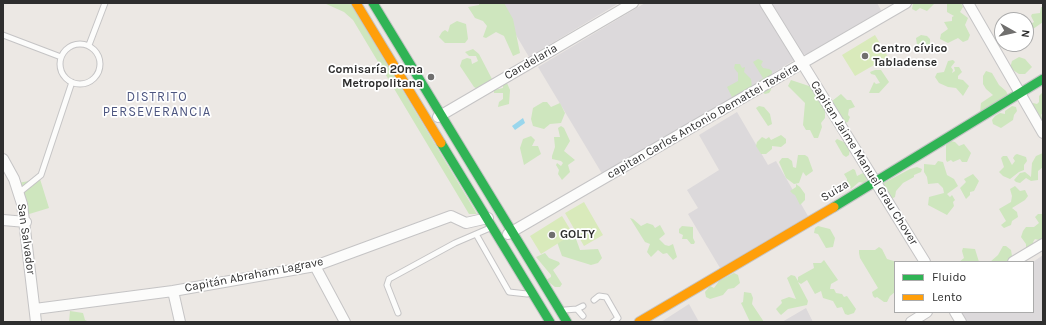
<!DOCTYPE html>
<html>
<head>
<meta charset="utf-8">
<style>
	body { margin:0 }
	#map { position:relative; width:1046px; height:325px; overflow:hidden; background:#ece8e4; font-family:Karla,sans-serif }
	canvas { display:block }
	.frame { position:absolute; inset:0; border:4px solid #2e2e2e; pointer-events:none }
	.legend { position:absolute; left:894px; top:261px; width:140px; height:52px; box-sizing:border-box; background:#fff; border:1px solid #ababab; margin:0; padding:5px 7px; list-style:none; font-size:12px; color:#2e2e2e }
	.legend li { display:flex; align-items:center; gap:8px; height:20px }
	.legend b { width:20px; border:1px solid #ababab }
	.north { position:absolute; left:994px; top:12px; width:40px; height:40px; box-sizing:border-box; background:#fff; border:1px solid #ababab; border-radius:50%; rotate:98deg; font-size:11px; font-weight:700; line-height:16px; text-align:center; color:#2e2e2e }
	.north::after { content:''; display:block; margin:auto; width:14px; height:18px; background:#706f6e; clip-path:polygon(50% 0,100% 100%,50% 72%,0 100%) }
</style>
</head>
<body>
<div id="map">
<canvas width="1046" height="325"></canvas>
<div class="frame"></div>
<ul class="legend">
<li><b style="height:5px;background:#30b455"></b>Fluido</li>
<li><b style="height:5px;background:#ff9f0a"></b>Lento</li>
</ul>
<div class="north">N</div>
</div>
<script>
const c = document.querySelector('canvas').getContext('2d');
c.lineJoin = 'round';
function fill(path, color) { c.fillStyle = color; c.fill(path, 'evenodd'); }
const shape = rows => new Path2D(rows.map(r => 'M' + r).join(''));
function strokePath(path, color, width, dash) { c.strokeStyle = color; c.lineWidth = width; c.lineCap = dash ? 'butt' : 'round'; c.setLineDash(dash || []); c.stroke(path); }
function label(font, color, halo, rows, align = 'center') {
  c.font = font + ' Karla,sans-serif'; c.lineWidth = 3.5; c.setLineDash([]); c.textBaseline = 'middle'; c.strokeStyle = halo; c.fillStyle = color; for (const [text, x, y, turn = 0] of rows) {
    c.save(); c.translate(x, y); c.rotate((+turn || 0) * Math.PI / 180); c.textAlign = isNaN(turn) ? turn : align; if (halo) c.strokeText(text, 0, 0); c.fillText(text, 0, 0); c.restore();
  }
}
const industrial = shape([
	[497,3,619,3,529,57],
	[645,3,877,3,882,12,807,58,804,54,604,177,538,67],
	[737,112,768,165,776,161,808,216,720,268,688,214,698,208,687,190,719,170,699,135],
	[1043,255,1043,322,966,322,960,312,1033,312,1033,262],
	[689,304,699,322,661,322],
	[806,308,813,322,782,322]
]);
const green = shape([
	[324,3,350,3,477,214,469,214,353,20,344,12],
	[479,3,504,3,513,19,520,53,513,56,504,36,496,32,486,38,483,37,487,26,483,21,475,18,468,7,479,5],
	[913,3,935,3,927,11,920,8,916,11,912,9],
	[947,3,961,3,963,7,960,12,968,18,965,25,970,35,968,40,963,42,958,38,948,43,940,39,941,34,948,29,944,22,952,21,952,17,954,16,947,12],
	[1041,7,1043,7,1043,22,1026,34,1026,27,1034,22,1031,16,1032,14,1040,13],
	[457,21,466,24,468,39,465,43,445,43,439,37,442,32,445,30,448,32,450,25],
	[921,35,927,36,930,39,930,47,925,48,917,45,916,38],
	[473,49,479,54,492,79,479,90,474,87,460,66,462,60,467,58,471,59,472,64,478,61,476,56,469,56,465,52],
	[1019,57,1025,59,1032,67,1025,74,1019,74,1010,68,1012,61],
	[758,59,763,61,761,65,763,68,769,69,772,71,771,90,769,93,765,94,755,87,754,85,763,78,753,62],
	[953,60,955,62,951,67,953,70,952,73,955,71,954,67,959,67,962,72,958,76,958,79,963,80,969,86,963,96,956,88,948,87,939,83,935,77,937,73,944,72,948,61],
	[735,64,740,64,742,68,745,67,744,72,751,79,752,87,737,96,732,97,727,87,738,81,738,73,734,68],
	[875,70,881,70,889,82,879,93,869,93,874,82,876,84,880,83,875,75,871,74,870,72],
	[986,71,992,73,999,85,1006,91,1008,95,980,113,981,103,993,95,986,89,983,84,983,76],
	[791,80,812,87,817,92,815,99,825,104,825,118,821,123,822,127,818,138,814,138,810,130,806,130,803,125,805,103,788,86],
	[503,83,507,83,510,90,509,104,498,107,499,102,503,99,503,93,494,93,494,90,503,88],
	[1043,92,1043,112,1041,115,1043,121,1042,120,1040,122,1030,104,1033,103,1037,104,1039,102,1039,96],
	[827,94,832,101,841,94,847,100,851,100,855,107,849,109,848,115,850,117,848,122,845,123],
	[543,102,547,102,551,107,560,103,565,113,561,123,550,124,544,129,533,126,531,119,533,108],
	[759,106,764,107,770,114,772,124,768,126,756,108],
	[1012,106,1016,107,1017,111,1014,115,1013,120,1001,128,993,124,992,120,995,116,1000,113,1005,114,1005,111],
	[561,126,564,128,570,141,564,151,575,160,568,165,570,172,562,180,558,174,559,170,556,165,557,163,561,166,563,163,561,161,552,159,552,156,555,147,554,137,560,137,558,128],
	[781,135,786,139,786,143,781,147,772,146,772,149,766,154,761,154,756,146,757,142,762,137,766,139,769,137,771,140],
	[531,136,535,140,532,146,538,146,541,154,524,165,520,148,523,139],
	[837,139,846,143,850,149,849,155,846,157,843,155,835,141],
	[951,141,955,142,959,146,964,144,971,153,967,162,962,162,960,159,953,162,951,160,947,162,946,160,946,145],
	[1043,153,1043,167,1038,171,1038,180,1031,181,1026,178,1020,183,1016,182,1014,180,1020,173,1025,172,1031,177,1032,163,1036,156],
	[1017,154,1026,157,1027,161,1024,165,1024,170,1019,172,1010,179,1003,176,999,172,1004,167,1001,158,1003,156,1007,156,1012,165,1015,161,1013,158,1015,155],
	[798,155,805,155,808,157,813,171,806,176,803,172,799,183,794,184,786,178,779,162,782,158,788,158,792,161,793,167,796,168],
	[938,161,943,162,947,175,954,179,958,186,947,194,950,197,952,195,955,200,953,202,954,206,947,215,928,205,929,197,944,193,943,188,938,183,928,184,927,177,924,172,924,164,935,165],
	[917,167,922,169,921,172,914,175,914,177,903,183,896,191,895,197,889,200,882,184,910,169],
	[853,169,855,170,857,176,863,173,866,176,867,180,864,183,859,182,851,189,847,184,847,179,844,174],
	[973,174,979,181,974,191,970,192,970,195,966,199,960,188,966,182,964,179],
	[40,179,49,208,26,215,18,183],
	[796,184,800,187,805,194,805,200,800,205,795,195,793,194,790,191,796,187],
	[1015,186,1020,191,1025,190,1028,196,1025,200,1012,208,1017,212,1018,217,1012,221,1011,225,1004,228,1001,225,1006,221,999,209,1011,202,1012,196,1010,189],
	[1038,214,1043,214,1043,237,1039,240,1035,239,1033,242,1037,248,1026,253,1026,244,1021,237,1023,231,1026,227,1034,227,1039,223,1035,217],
	[630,218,633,219,641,226,647,223,653,225,655,228,660,225,665,234,659,239,665,245,669,246,673,244,677,257,673,260,667,253,663,254,658,250,651,257,647,252,650,244,645,242],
	[682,226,693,227,693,238,695,242,694,244,691,244,687,239,682,239,683,235,679,233,679,229],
	[818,226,830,229,835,238,833,247,826,248,818,234,814,233,815,228],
	[567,235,575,236,580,250,598,249,602,258,598,263,591,265,562,256,557,242],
	[1003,246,1006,246,1011,250,1012,256,1009,261,990,262,998,255],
	[879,247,882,249,887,259,897,262,895,262,895,292,890,296,887,302,884,302,877,297,875,298,873,296,872,292,878,288,860,258,859,253,859,250,875,250],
	[963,248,975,249,979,262,959,262,964,258,962,251],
	[545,253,549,258,559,262,560,264,553,270,562,284,560,287,555,287,546,280,551,277,551,275,536,257],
	[824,260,838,280,831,284,830,289,834,289,836,293,842,294,844,297,847,296,856,309,854,313,848,315,845,314,842,307,837,308,833,301,823,298,821,291,815,294,807,280,801,284,798,282,808,301,807,305,788,309,781,315,779,313,776,309,782,303,781,300,789,297,796,299,787,278,791,275,795,276,798,281,798,277,814,268,813,263,821,263],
	[734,273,738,275,740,283,734,288,728,289,723,295,710,299,706,297,705,292,710,286,714,288,719,281],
	[744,292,751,293,753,298,752,304,764,322,750,322,741,303,743,302],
	[70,311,83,313,85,320,89,322,69,322]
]);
const pitch = shape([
	[875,35,888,57,855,76,842,55],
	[584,202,603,235,584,246,565,213],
	[562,216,573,234,541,254,530,236]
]);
const water = shape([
	[523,118,525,123,515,130,512,126]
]);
const lane = shape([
	[3,35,61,57],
	'60 64a20 20 0 1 1 40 0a20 20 0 1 1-40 0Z',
	[89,45,105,3],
	[20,192,41,175,72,82],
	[476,234,509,292,527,294],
	[594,300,599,296,606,297,618,318,613,322],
	[577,309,583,316],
	[565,310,577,309,583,306],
	[398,313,387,285,389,279,455,243,490,228]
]);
const street = shape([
	[765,3,925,262],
	[968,3,1043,133],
	[438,117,633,3],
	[3,159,14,179,22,204,36,322],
	[3,220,26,222],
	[508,234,906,3],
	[1013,262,1043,244],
	[315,266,345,322],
	[173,291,180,322],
	[35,309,173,291,315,266,451,216,466,223,488,218],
	[955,312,961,322],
	[911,322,927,312]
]);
const fast = shape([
	[373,3,567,322],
	[441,143,550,322],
	[834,207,1043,79]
]);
const slow = shape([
	[356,3,441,143],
	[639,322,834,207]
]);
const markers = [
	[865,56,4,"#706f6e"],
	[431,77,4,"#706f6e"],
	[552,235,4,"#706f6e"]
];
const poiNames = [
	["Centro cívico",873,49],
	["Tabladense",873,63],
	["Comisaría 20ma",423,70,"right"],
	["Metropolitana",423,84,"right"],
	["GOLTY",560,235]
];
const streetNames = [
	["Candelaria",531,62,-30],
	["capitan Carlos Antonio Demattei Texeira",703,121,-30],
	["Capitan Jaime Manuel Grau Chover",864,163,58],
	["Suiza",835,191,-31],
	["San Salvador",26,239,82],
	["Capitán Abraham Lagrave",254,275,-11]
];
const neighbourhoodNames = [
	["DISTRITO",157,97],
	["PERSEVERANCIA",157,112]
];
fill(industrial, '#dcd9db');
fill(green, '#cee6be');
fill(pitch, '#d9eabb');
fill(water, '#99d6ec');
strokePath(lane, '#c5c4c5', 7);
strokePath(street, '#c5c4c5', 12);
strokePath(fast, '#c5c4c5', 11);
strokePath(slow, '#c5c4c5', 11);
strokePath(lane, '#fcfcfb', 5);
strokePath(street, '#fcfcfb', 10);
strokePath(fast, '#30b455', 9);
strokePath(slow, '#ff9f0a', 9);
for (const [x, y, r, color] of markers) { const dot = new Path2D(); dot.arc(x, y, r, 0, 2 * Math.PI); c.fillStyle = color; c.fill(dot); strokePath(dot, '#fff', 1.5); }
label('bold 12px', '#2e2e2e', '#fff', poiNames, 'left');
label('12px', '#2e2e2e', '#fff', streetNames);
c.letterSpacing = '1px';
label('13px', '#4d5680', '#fff', neighbourhoodNames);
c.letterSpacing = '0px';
</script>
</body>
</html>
